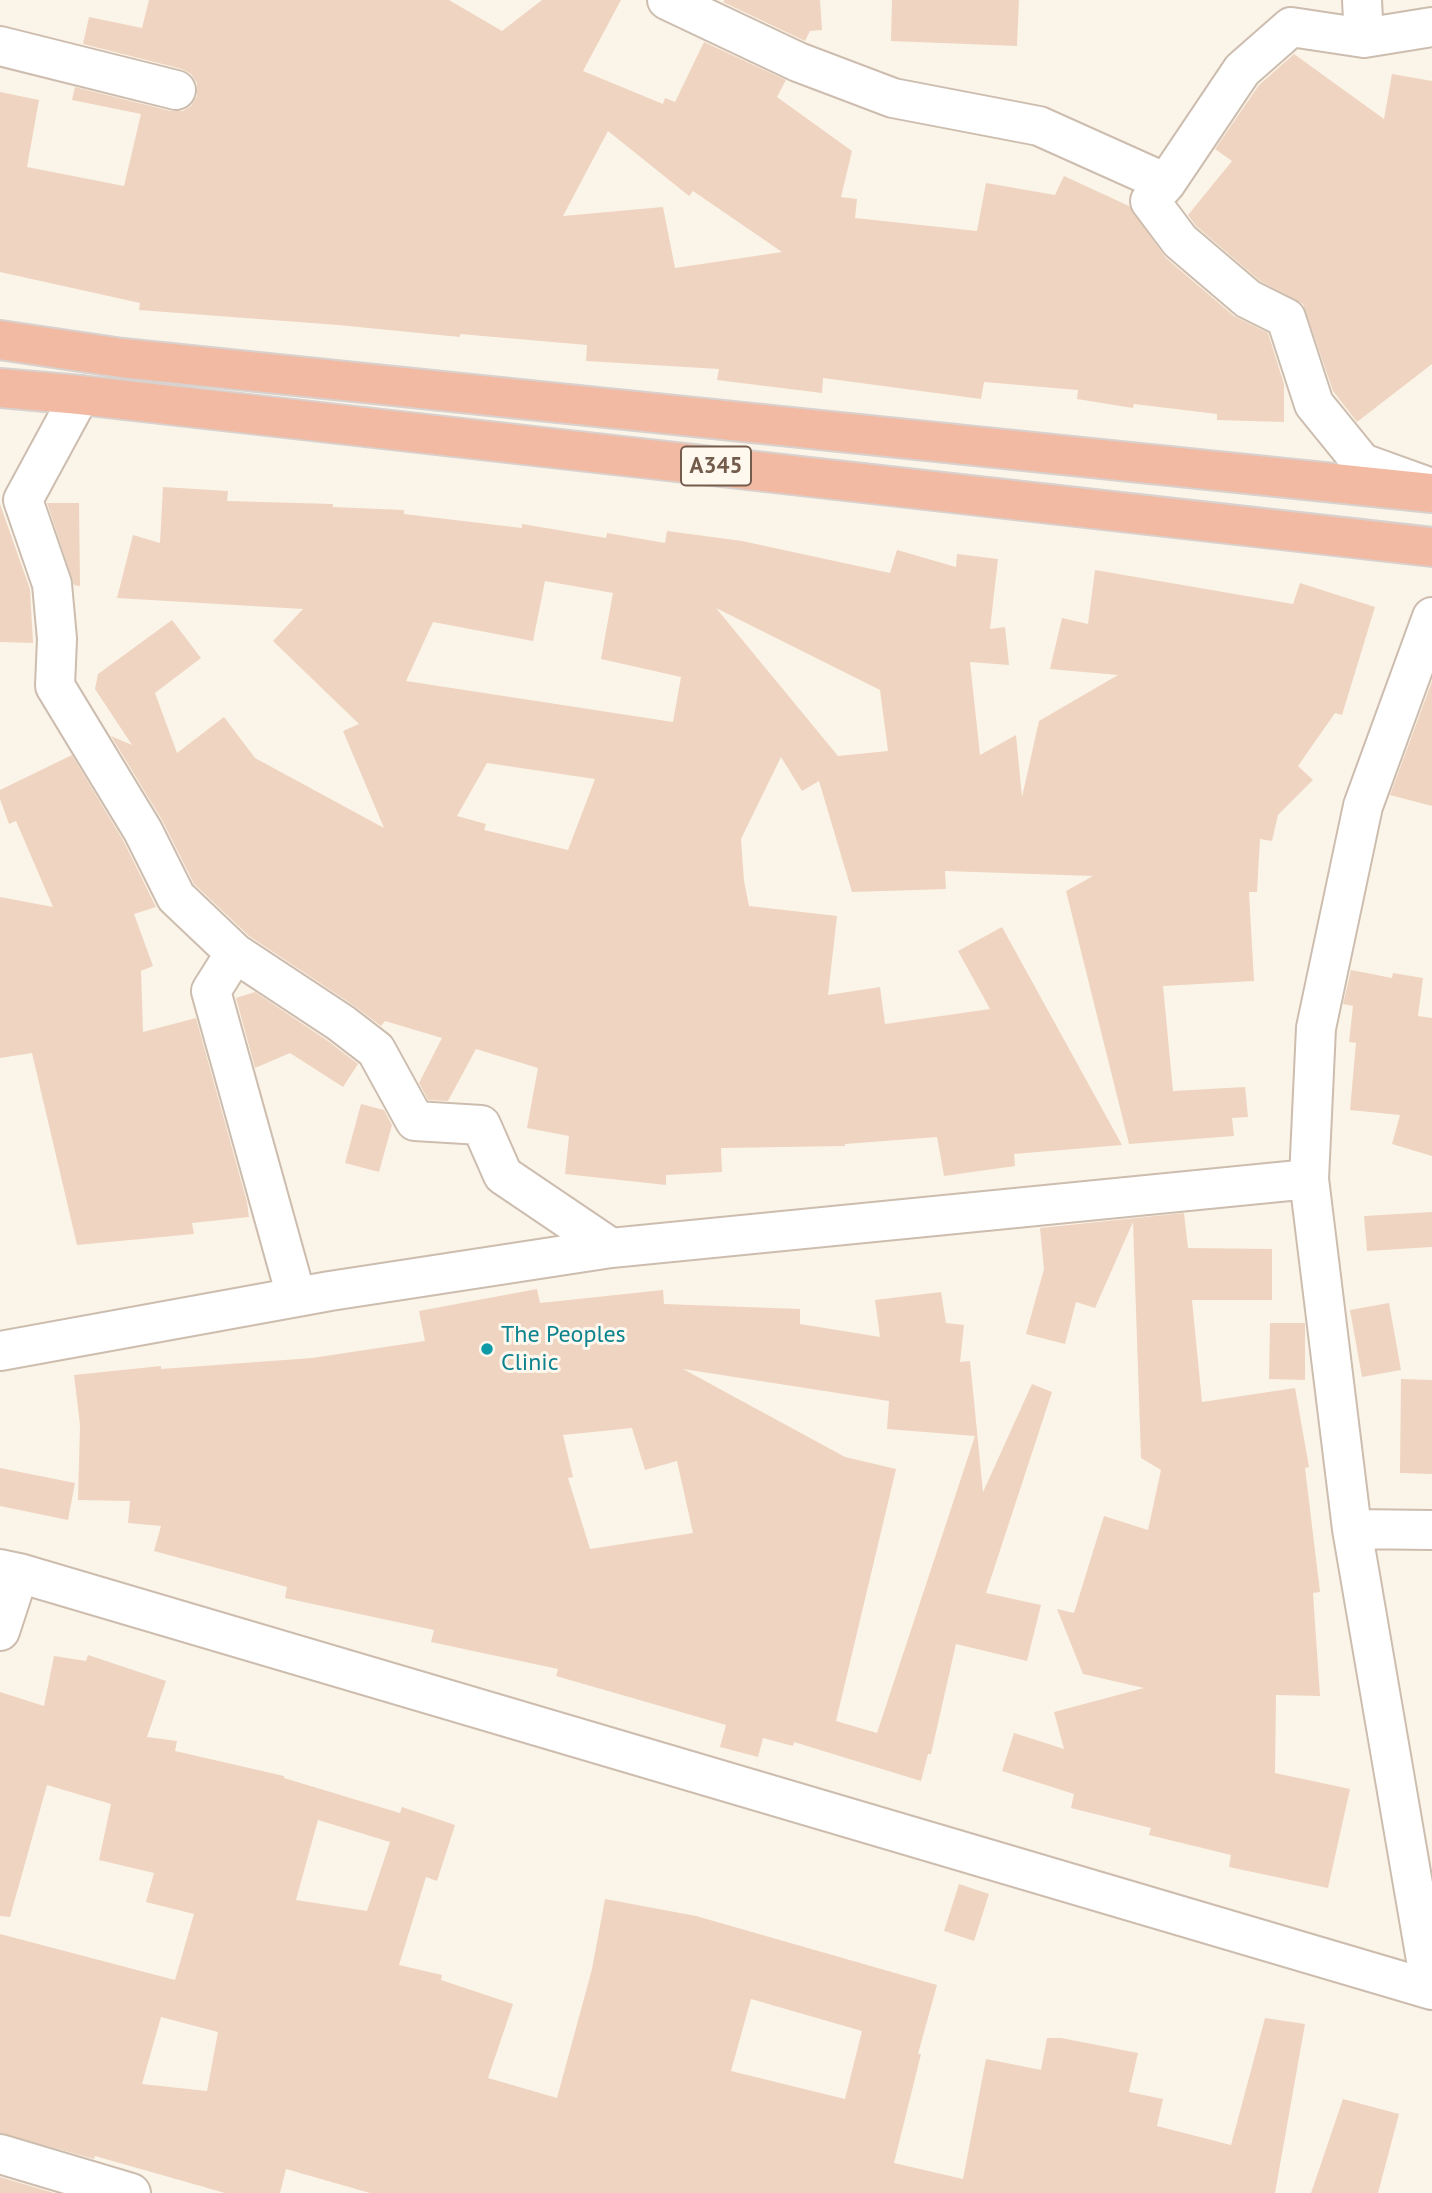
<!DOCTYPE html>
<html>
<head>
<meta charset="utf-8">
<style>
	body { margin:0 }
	canvas { display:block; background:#fbf4e8 }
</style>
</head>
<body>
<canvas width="1432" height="2193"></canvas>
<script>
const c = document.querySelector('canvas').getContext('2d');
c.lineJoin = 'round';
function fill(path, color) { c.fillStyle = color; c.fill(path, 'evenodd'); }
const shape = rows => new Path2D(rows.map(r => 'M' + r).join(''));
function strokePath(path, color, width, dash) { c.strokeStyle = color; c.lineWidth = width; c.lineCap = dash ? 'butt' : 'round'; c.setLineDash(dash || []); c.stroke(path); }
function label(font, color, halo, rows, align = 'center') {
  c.font = font + ' "PT Sans",sans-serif'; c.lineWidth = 6; c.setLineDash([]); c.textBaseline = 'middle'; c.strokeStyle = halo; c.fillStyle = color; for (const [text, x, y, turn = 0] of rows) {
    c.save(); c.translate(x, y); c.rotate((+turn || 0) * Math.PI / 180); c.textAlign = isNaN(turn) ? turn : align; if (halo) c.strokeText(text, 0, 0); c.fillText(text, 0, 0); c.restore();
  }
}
const building = shape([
	[149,0,449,0,502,31,542,0,621,0,583,71,663,104,665,98,675,102,704,42,786,80,777,97,852,151,841,197,857,199,855,218,977,231,986,183,1055,195,1064,176,1129,206,1166,258,1234,316,1268,333,1284,384,1284,422,1217,420,1217,414,1134,404,1133,408,1077,399,1078,390,984,382,981,399,823,378,822,393,717,380,719,369,586,361,587,345,460,334,460,337,338,325,139,310,140,303,0,272,0,92,39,100,27,167,124,186,141,114,72,100,75,87,171,111,183,111,191,106,197,96,197,83,191,74,182,69,83,44,89,17,142,28],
	[608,131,689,196,693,191,782,252,675,268,663,207,563,216],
	[724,0,820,0,822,30,810,31,805,41,723,2],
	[892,0,1019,0,1017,46,891,41],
	[1294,54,1384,119,1392,74,1432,81,1432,364,1357,422,1333,391,1303,304,1260,281,1196,226,1188,215,1232,161,1215,149,1259,85],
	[163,487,228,491,227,501,333,504,333,507,404,510,404,514,522,528,522,524,606,538,607,533,665,543,667,531,742,541,890,573,897,550,956,567,957,554,998,559,990,629,1005,627,1009,665,970,662,980,755,1016,735,1022,797,1039,721,1118,675,1050,669,1062,618,1088,624,1095,570,1293,604,1300,583,1375,607,1342,715,1335,713,1298,766,1313,780,1278,815,1272,841,1260,839,1257,892,1249,892,1254,981,1163,986,1173,1091,1245,1087,1248,1117,1232,1118,1234,1136,1129,1144,1066,891,1093,876,945,871,946,889,852,892,819,781,802,791,781,757,741,839,744,881,749,906,837,916,828,995,880,987,885,1024,990,1009,958,951,1002,927,1122,1145,1014,1154,1015,1166,944,1176,937,1137,845,1144,845,1146,721,1148,722,1172,666,1175,666,1185,565,1174,569,1136,527,1128,538,1068,476,1049,448,1101,428,1100,419,1083,442,1038,385,1021,381,1026,353,1005,249,936,194,884,162,820,111,736,132,745,95,689,98,674,172,620,201,658,155,693,177,753,224,717,255,758,384,828,343,731,359,724,273,641,303,609,117,598,133,535,160,543],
	[545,581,613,593,601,659,681,677,673,722,406,681,433,622,533,641],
	[716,608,880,690,888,751,838,756],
	[487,763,595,779,568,850,484,830,486,824,457,816],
	[47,503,79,503,80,586,74,585],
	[0,504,30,589,33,643,0,642],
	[1432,681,1432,806,1390,795],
	[72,755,124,842,156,907,134,914,153,966,141,971,143,1032,196,1018,247,1202,249,1217,192,1223,194,1234,77,1245,32,1053,0,1058,0,897,53,907,16,821,9,824,0,799,0,790],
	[1351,970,1392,978,1393,973,1423,978,1418,1016,1432,1018,1432,1156,1392,1144,1400,1115,1350,1110,1356,1043,1349,1042,1353,1006,1343,1004],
	[255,992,328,1041,358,1064,343,1087,290,1053,255,1068,236,998],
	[361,1104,384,1110,392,1125,379,1172,345,1163],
	[1432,1212,1432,1247,1367,1251,1364,1216],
	[1184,1213,1188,1248,1272,1249,1272,1300,1192,1300,1202,1402,1295,1388,1309,1467,1305,1468,1320,1592,1313,1593,1320,1696,1276,1695,1275,1773,1350,1789,1328,1888,1229,1867,1231,1855,1149,1835,1151,1828,1071,1808,1074,1794,1002,1771,1014,1733,1064,1749,1054,1712,1144,1688,1083,1674,1057,1609,1074,1613,1104,1516,1148,1530,1161,1470,1141,1458,1133,1222,1095,1308,1076,1302,1065,1344,1026,1334,1044,1269,1040,1228],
	[537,1289,540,1303,663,1290,664,1304,800,1309,800,1324,880,1337,875,1300,941,1292,946,1323,964,1325,960,1362,970,1361,983,1492,1032,1384,1052,1392,986,1593,1041,1605,1027,1661,956,1644,931,1754,928,1754,921,1781,794,1742,793,1746,763,1738,758,1757,720,1747,726,1725,556,1676,558,1669,431,1642,434,1630,285,1598,287,1587,154,1551,161,1526,128,1523,130,1501,78,1500,80,1425,74,1375,161,1366,161,1369,312,1358,425,1341,419,1311],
	[683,1369,889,1401,887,1429,975,1436,877,1733,836,1721,896,1469,845,1457],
	[632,1428,645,1470,677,1461,693,1533,590,1549,568,1478,573,1477,563,1435],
	[1389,1303,1401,1370,1362,1377,1350,1310],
	[1270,1323,1305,1323,1305,1380,1269,1379],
	[1401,1379,1432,1380,1432,1474,1400,1473],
	[0,1468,75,1483,68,1520,0,1506],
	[88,1655,166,1681,147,1737,177,1741,175,1751,284,1776,284,1778,400,1813,402,1807,455,1825,437,1881,426,1877,399,1965,442,1975,441,1980,513,2004,488,2078,557,2098,592,1969,605,1899,696,1916,937,1985,918,2054,921,2054,894,2163,963,2179,986,2059,1041,2070,1047,2038,1061,2038,1138,2053,1129,2092,1163,2099,1157,2126,1231,2145,1265,2018,1305,2024,1275,2193,370,2193,286,2169,280,2193,225,2193,95,2156,94,2159,0,2133,0,1934,175,1980,194,1914,146,1902,154,1873,99,1860,111,1804,47,1785,10,1917,0,1916,0,1692,44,1706,54,1656,86,1661],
	[318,1820,390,1842,367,1911,296,1900],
	[751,1999,862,2031,845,2099,731,2071],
	[161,2017,218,2032,207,2091,142,2084],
	[959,1884,989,1894,974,1941,944,1931],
	[1343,2099,1399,2114,1378,2193,1311,2193],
	[0,2177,54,2193,0,2193]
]);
const street = shape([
	[667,0,798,62,893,98,1039,126,1166,183],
	[1362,0,1364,38,1291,27,1242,70,1166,183,1150,201,1180,241,1248,299,1286,318,1314,404,1362,463,1426,486],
	[1364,38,1432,27],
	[0,46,176,90],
	[80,395,23,500,52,584,57,639,55,686,143,831,176,897,235,953,341,1023,376,1050,415,1121,481,1125,503,1175,611,1248],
	[235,953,211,991,296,1296],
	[0,1351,330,1291,611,1248,1309,1179],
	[1352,1529,1432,1530],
	[0,1569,19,1573,1432,1990],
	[0,1631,19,1573],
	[1431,1989,1352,1529,1309,1179,1316,1028,1363,806,1432,617],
	[0,2154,131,2193]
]);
const highway = shape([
	[0,340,122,358,1432,493],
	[0,388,80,395,1432,547]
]);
const markers = [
	[487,1349,7,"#0f9aa8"]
];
const shields = [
	[716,466,70]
];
const shieldNames = [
	["A345",716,466]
];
const cultureNames = [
	["The Peoples",501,1335],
	["Clinic",501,1363]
];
fill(building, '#efd5c1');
strokePath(street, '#cdbdaf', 42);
strokePath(highway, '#d8d1cd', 42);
strokePath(street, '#fff', 38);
strokePath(highway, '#f2b9a3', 38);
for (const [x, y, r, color] of markers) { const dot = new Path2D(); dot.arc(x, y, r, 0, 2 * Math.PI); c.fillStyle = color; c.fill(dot); strokePath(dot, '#fef8ee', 2.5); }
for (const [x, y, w] of shields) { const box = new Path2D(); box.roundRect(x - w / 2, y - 19.5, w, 39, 5); c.fillStyle = '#fef8ee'; c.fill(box); strokePath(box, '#745c4d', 2); }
label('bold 23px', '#745c4d', null, shieldNames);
label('24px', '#0d838f', '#fef8ee', cultureNames, 'left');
</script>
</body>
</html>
